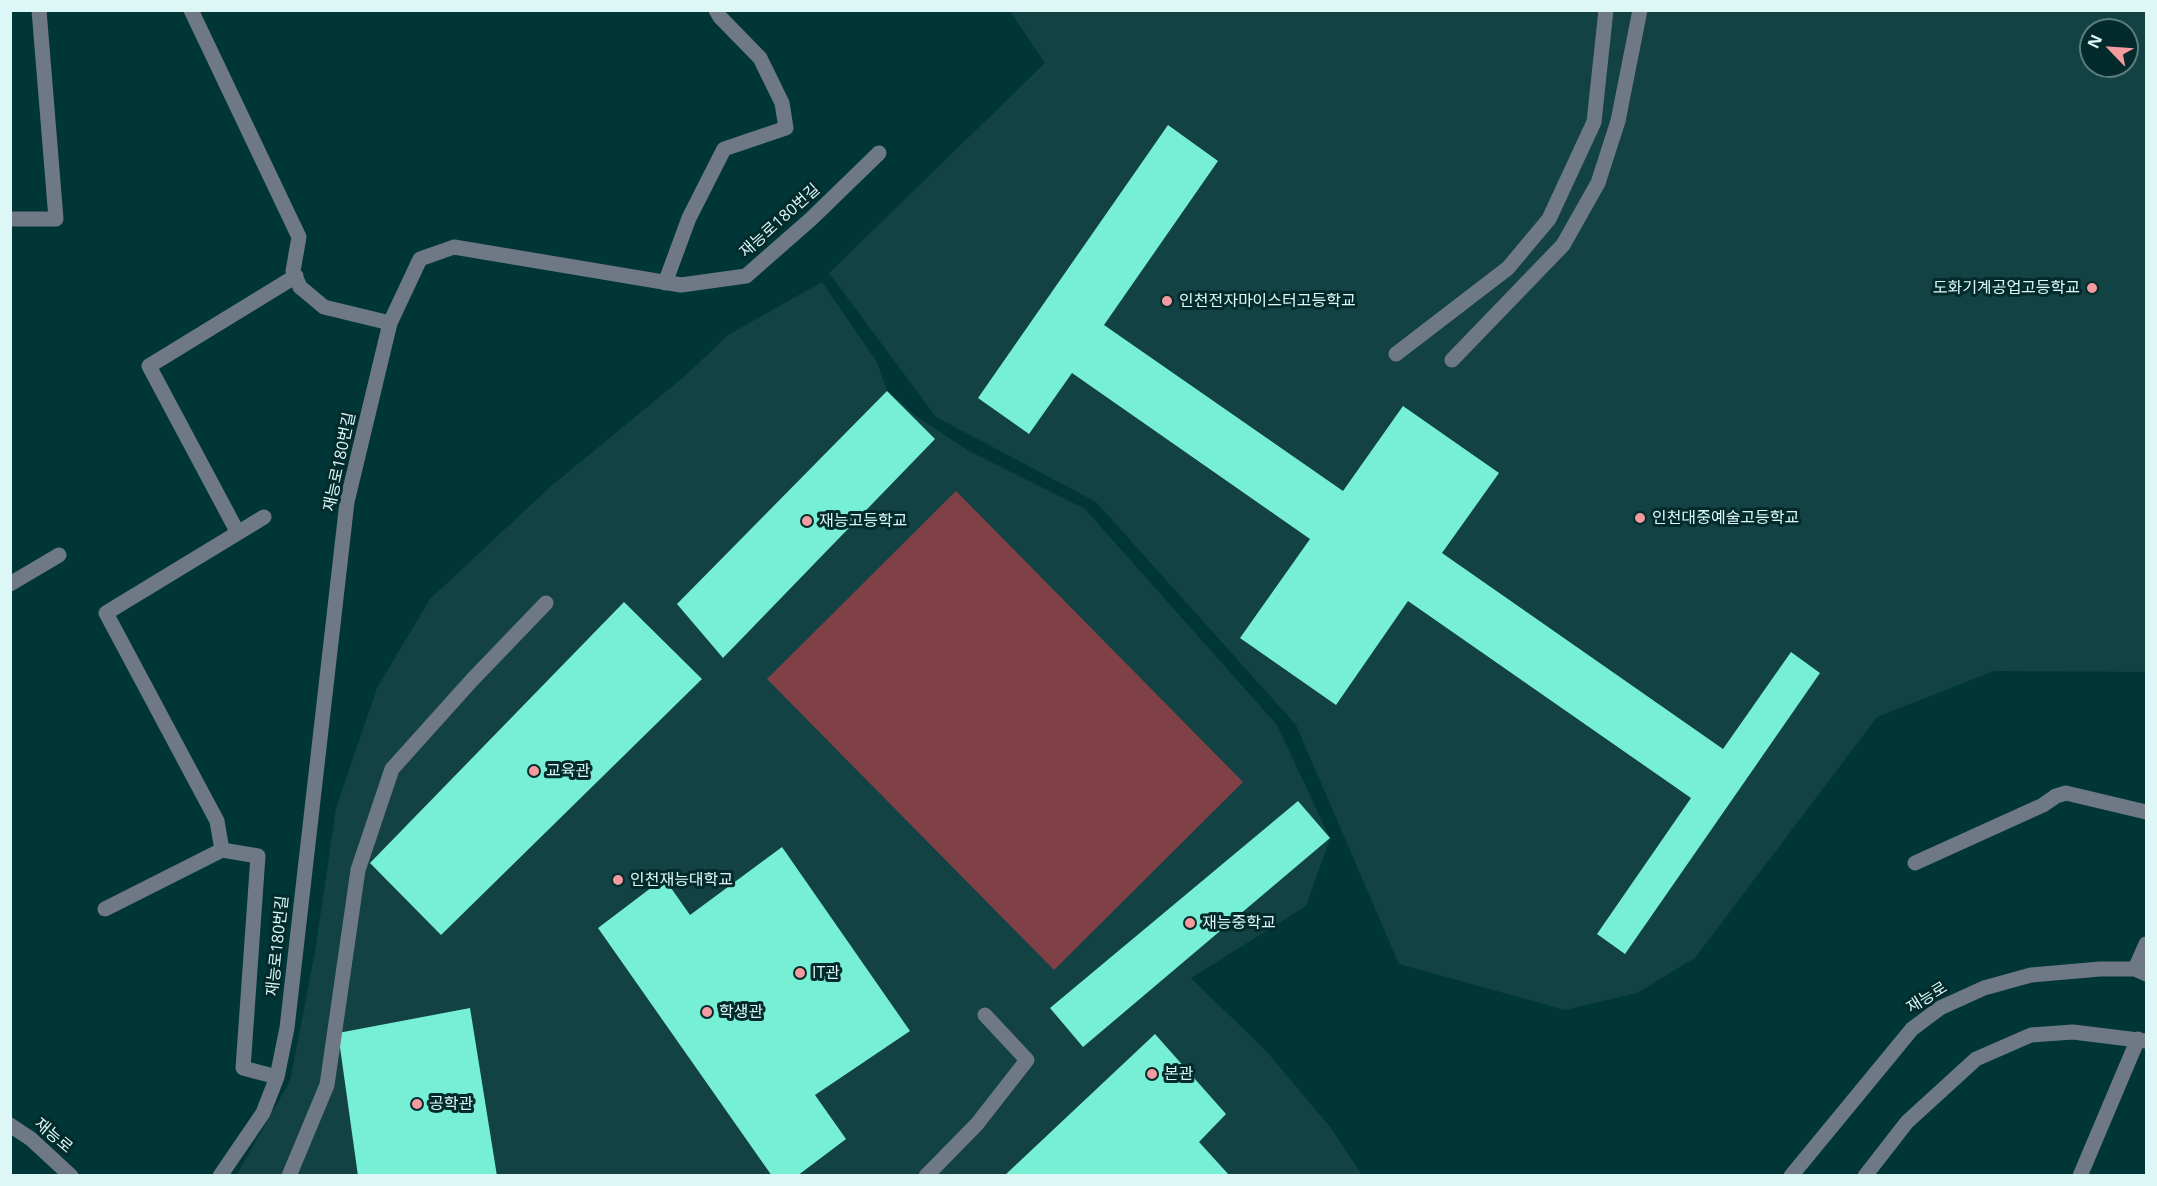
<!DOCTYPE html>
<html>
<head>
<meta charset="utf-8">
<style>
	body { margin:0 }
	#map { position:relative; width:2157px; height:1186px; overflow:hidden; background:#003637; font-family:"Open Sans",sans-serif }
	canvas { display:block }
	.frame { position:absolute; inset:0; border:12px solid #ddf7f6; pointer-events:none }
	.north { position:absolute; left:2079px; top:18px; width:60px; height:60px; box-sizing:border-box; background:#032b2b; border:2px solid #5a7d7c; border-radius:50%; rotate:295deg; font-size:16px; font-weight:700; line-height:24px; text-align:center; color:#ddf7f6 }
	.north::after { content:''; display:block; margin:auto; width:21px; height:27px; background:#f49b9f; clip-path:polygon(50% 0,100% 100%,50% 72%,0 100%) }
</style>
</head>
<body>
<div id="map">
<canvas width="2157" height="1186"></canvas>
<div class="frame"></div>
<div class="north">N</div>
</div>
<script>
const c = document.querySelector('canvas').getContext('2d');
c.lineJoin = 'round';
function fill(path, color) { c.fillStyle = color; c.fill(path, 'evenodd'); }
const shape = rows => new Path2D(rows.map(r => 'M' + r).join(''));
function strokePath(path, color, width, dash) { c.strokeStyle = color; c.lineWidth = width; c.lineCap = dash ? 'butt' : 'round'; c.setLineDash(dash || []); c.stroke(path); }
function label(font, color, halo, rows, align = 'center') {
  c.font = font + ' "Open Sans","Noto Sans KR",sans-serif'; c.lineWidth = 6; c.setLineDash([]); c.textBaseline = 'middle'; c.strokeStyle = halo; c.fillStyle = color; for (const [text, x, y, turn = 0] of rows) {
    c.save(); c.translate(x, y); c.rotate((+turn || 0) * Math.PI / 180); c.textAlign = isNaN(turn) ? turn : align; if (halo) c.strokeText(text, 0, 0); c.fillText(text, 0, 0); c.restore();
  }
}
const built = shape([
	[1010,11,2146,11,2146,672,1994,671,1877,717,1695,958,1637,993,1565,1010,1399,964,1296,725,1096,502,936,417,829,273,1045,63],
	[2091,30,2127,30,2127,66,2091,66],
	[822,282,877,362,887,391,915,415,969,451,1085,509,1277,725,1330,838,1306,906,1191,978,1267,1052,1331,1128,1360,1172,1360,1175,236,1176,290,1081,315,952,336,808,377,688,430,599,550,487,686,375,728,335]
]);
const green = shape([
	[956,491,1243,782,1054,970,767,679]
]);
const building = shape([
	[1168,125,1218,161,1104,325,1343,491,1403,406,1499,473,1442,553,1723,749,1791,652,1820,673,1625,954,1597,934,1691,798,1408,601,1336,705,1240,638,1310,539,1072,373,1029,434,978,398],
	[887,391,935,439,723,658,677,604],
	[624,602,702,679,441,935,370,863],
	[1298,801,1330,838,1083,1047,1050,1008],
	[782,847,910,1031,815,1095,846,1139,797,1176,772,1176,598,928,664,878,690,915],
	[470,1008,497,1176,358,1176,338,1033],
	[1155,1034,1226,1114,1199,1142,1230,1176,1004,1176]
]);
const minor = shape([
	[191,10,299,237,293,271,300,287,324,307,390,323],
	[10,219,56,219,39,10],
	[665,283,689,218,724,149,786,128,782,103,760,58,720,17,716,10],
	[1396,354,1508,268,1549,219,1594,122,1606,10],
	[1452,360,1563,245,1598,183,1618,121,1640,10],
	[238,533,149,366,296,276],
	[10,584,59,555],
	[222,850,217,821,106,613,264,517],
	[1915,863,2043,805,2056,796,2066,793,2146,812],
	[105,909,222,850,258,856,243,1068,277,1077],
	[2135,969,2146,944],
	[10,1125,31,1139,71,1176],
	[220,1176,263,1113,277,1077,287,1028,347,502,390,323,420,259,454,247,681,285,746,276,811,219,879,153],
	[289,1176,327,1085,358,870,392,769,472,680,546,603],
	[926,1176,977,1124,1027,1060,985,1015],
	[1791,1176,1912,1029,1940,1008,1984,988,2031,975,2100,969,2135,969,2146,974],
	[1865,1176,1907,1122,1976,1059,2031,1035,2073,1032,2146,1041],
	[2080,1176,2138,1039]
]);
const markers = [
	[2092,288,6,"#f49b9f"],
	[1167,301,6,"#f49b9f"],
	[1640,518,6,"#f49b9f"],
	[807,521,6,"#f49b9f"],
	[534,771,6,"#f49b9f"],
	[618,880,6,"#f49b9f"],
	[1190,923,6,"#f49b9f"],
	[800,973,6,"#f49b9f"],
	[707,1012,6,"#f49b9f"],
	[1152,1074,6,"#f49b9f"],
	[417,1104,6,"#f49b9f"]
];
const streetNames = [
	["재능로180번길",780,221,-42],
	["재능로180번길",340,462,-78],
	["재능로180번길",278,946,-84],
	["재능로",1927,998,-32],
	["재능로",53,1136,40]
];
const poiNames = [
	["도화기계공업고등학교",2080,288,"right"],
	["인천전자마이스터고등학교",1179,301],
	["인천대중예술고등학교",1652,518],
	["재능고등학교",819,521],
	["교육관",546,771],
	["인천재능대학교",630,880],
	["재능중학교",1202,923],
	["IT관",812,973],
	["학생관",719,1012],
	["본관",1164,1074],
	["공학관",429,1104]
];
fill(built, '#124243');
fill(green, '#7f4145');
fill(building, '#76efd4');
strokePath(minor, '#6f7986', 15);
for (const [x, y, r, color] of markers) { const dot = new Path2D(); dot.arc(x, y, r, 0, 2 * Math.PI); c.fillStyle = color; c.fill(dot); strokePath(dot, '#032b2b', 2); }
label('16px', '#ddf7f6', '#032b2b', streetNames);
label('16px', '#ddf7f6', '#032b2b', poiNames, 'left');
</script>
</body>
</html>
